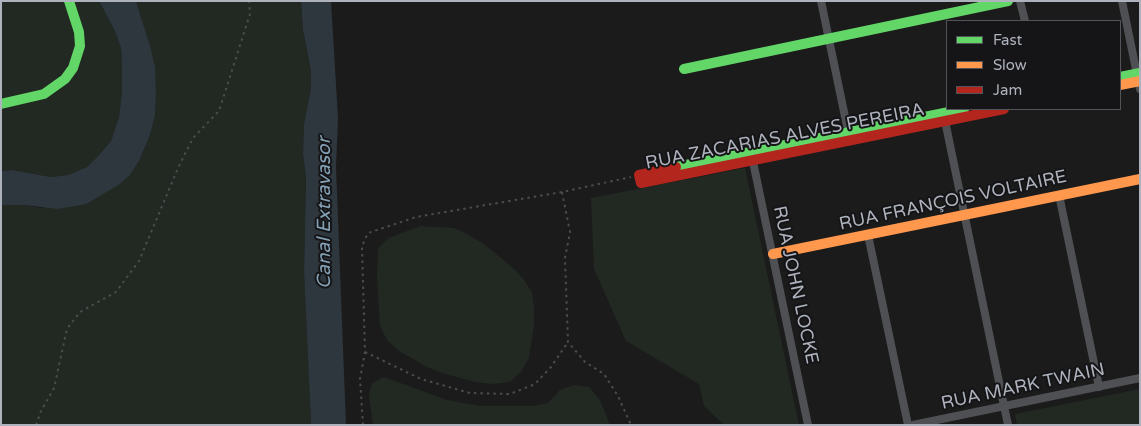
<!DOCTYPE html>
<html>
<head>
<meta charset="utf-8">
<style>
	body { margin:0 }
	#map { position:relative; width:1141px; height:426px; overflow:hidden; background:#1b1b1b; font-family:"Varela Round",sans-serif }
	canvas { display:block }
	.frame { position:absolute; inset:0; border:2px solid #adb2bc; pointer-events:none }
	.legend { position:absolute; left:946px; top:20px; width:175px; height:90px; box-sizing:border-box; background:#151517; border:1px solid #525459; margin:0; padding:6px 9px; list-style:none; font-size:15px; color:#adb2bc }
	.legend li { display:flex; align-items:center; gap:10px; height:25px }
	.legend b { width:25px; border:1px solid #525459 }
</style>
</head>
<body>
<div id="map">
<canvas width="1141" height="426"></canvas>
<div class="frame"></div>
<ul class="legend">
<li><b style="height:6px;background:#63d668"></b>Fast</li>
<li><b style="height:6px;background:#ff974d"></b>Slow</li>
<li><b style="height:6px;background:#b3261e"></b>Jam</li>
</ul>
</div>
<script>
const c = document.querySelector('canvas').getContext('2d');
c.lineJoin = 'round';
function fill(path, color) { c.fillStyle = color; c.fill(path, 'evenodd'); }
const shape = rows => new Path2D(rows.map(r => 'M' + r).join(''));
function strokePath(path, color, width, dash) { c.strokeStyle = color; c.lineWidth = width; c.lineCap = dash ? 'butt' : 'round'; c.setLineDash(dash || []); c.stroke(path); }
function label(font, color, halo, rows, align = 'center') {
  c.font = font + ' "Varela Round",sans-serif'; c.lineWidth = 4; c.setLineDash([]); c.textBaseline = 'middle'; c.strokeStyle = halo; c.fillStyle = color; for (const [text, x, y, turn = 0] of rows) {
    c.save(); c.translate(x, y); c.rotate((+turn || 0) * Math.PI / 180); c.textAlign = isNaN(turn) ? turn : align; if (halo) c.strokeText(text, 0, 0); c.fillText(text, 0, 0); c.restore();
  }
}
const green = shape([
	[1,1,99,1,115,31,121,48,122,65,122,92,119,117,111,141,99,155,87,167,68,175,51,177,12,170,1,171],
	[136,1,301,1,303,30,311,71,311,88,304,124,303,153,306,179,304,272,311,425,1,425,1,205,24,205,42,208,120,184,130,175,139,161,150,135,155,116,156,94,154,67,141,16],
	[745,168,799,425,724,425,704,406,699,384,626,341,594,269,591,198],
	[420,226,454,228,469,235,484,244,511,266,522,277,532,292,534,308,534,325,529,358,521,372,510,382,492,384,475,382,442,373,427,367,399,351,387,340,380,326,377,278,378,248,389,238],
	[384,377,447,400,480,406,532,406,548,403,560,390,574,385,589,387,600,400,610,425,373,425,369,394,372,383],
	[1140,389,1140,425,1017,425,1015,414]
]);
const water = shape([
	[99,1,136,1,150,46,155,67,156,94,155,116,150,135,139,161,130,175,120,184,86,204,58,209,24,205,1,205,1,171,12,170,51,177,68,175,87,167,99,155,111,141,119,117,122,92,122,65,121,48,115,31],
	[301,1,331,1,338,118,336,167,346,425,311,425,304,272,306,179,303,153,304,124,311,88,311,71,303,30]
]);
const path = shape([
	[562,192,570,232,565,258,568,342,585,362,604,374,618,396,631,425],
	[365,352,421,379,470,393,510,394,535,384,551,367,568,342],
	[36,425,41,411,54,388,67,329,80,312,116,292,139,261,178,168,193,138,219,111,250,14,249,1],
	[363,425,360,379,365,352,362,246,368,233,416,217,562,192,631,177]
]);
const street = shape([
	[821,1,849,136],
	[1020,1,1025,21],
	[1122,1,1140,89],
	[944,116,1008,425],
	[752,157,808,425],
	[1059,195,1099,387],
	[868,235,908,425],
	[913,425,1140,378]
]);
const fast = shape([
	[684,69,1008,1],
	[1120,77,1140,73],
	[1,104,44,94,65,79,73,68,80,46,79,32,69,1],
	[676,167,964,109]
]);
const slow = shape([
	[1120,85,1140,81],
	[773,254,1140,179]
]);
const jam = shape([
	[676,167,639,175,641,183,1004,109]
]);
const streetNames = [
	["RUA ZACARIAS ALVES PEREIRA",785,137,-11],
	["RUA FRANÇOIS VOLTAIRE",953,201,-12],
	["RUA JOHN LOCKE",795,285,78],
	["RUA MARK TWAIN",1023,387,-12]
];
const waterNames = [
	["Canal Extravasor",325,213,-90]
];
fill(green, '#212922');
fill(water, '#2e373e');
strokePath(path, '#4b4c4f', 2, [2.5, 4]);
strokePath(street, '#4f5054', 8);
strokePath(fast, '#63d668', 10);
strokePath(slow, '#ff974d', 10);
strokePath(jam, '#b3261e', 10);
label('18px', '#adb2bc', '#151517', streetNames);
label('italic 19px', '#84a1b6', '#151517', waterNames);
</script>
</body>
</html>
